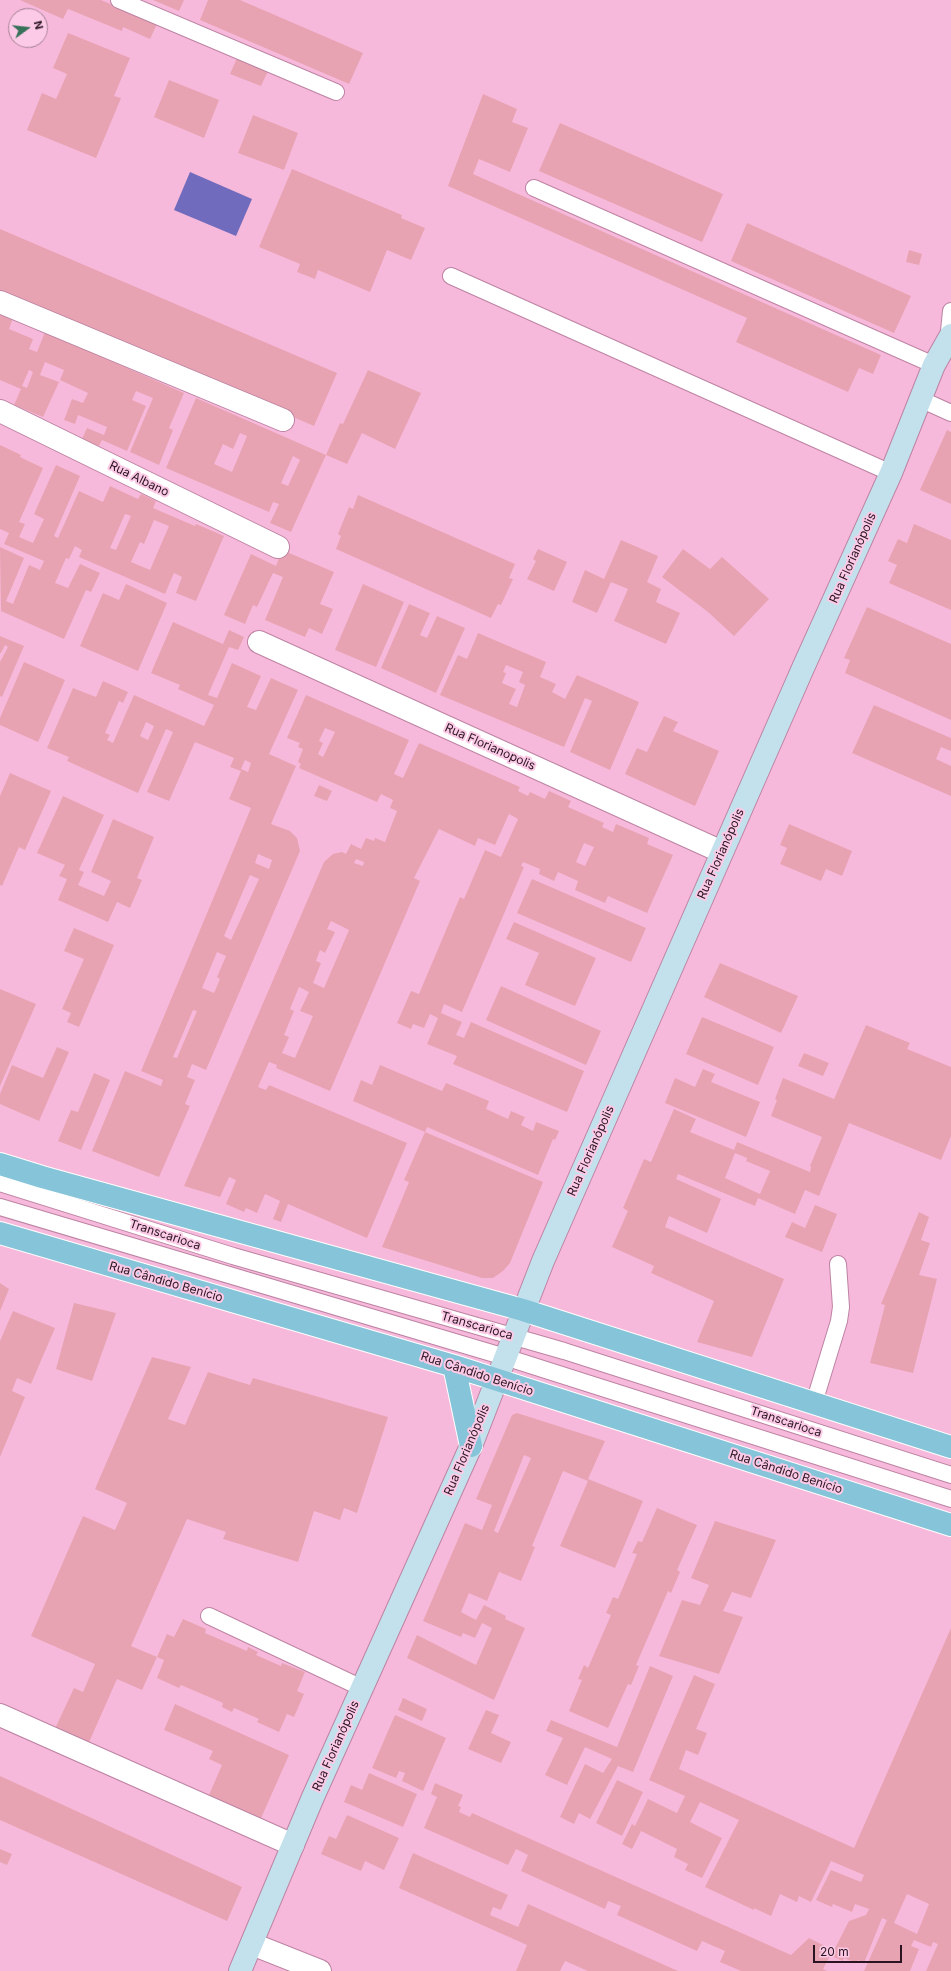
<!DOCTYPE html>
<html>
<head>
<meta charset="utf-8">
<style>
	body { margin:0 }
	#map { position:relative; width:951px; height:1971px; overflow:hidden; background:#f7b9db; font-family:Inter,sans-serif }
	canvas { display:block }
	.north { position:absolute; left:8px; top:8px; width:40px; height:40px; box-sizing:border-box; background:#fccae6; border:1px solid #a88197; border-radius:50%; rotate:75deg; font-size:11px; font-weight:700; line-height:16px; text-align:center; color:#2a1421 }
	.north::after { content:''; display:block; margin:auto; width:14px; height:18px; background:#387159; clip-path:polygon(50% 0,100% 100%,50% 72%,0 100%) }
	.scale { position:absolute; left:813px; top:1945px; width:89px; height:18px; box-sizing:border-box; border:2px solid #2a1421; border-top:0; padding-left:5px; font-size:12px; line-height:14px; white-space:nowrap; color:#2a1421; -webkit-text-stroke:3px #fccae6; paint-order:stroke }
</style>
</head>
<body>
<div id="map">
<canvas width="951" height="1971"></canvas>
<div class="north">N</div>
<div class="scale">20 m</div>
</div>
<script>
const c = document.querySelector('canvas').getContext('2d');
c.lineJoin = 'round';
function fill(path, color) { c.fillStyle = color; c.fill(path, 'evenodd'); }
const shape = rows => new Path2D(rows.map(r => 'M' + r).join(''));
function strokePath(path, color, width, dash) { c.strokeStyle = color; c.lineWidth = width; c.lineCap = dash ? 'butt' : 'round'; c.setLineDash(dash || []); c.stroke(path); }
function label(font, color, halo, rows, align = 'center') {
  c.font = font + ' Inter,sans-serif'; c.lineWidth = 4; c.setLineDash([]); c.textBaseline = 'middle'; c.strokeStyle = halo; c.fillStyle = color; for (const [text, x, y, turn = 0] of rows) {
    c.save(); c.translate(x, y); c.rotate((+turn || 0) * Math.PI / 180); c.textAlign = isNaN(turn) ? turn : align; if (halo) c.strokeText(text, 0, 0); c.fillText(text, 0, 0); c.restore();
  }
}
const water = shape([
	[190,172,252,199,236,236,174,210]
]);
const building = shape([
	[20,0,101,0,157,24,150,39,123,27,122,31,68,9,63,19],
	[153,0,184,0,179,11],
	[208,0,240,0,363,53,349,84,200,20],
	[68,33,130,58,114,96,121,98,96,158,27,130,42,93,56,99,67,74,53,68],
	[237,58,268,71,261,86,230,74],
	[169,80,219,100,204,138,154,117],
	[483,94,517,109,512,122,528,128,510,172,479,159,473,174,881,355,873,374,859,368,848,392,736,342,747,318,448,186],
	[253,115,298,133,284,170,238,153],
	[560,123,723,194,702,242,539,171],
	[292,169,402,215,401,218,425,228,411,260,387,250,370,292,318,270,315,279,297,272,300,264,259,247],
	[747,223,911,296,894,333,731,261],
	[0,229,337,373,314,426,0,291],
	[909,250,922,254,919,265,906,262],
	[0,312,13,318,9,329,33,339,29,349,37,352,45,332,184,393,169,428,173,430,159,465,130,452,153,398,136,391,132,400,146,406,127,451,102,440,99,446,82,439,87,428,104,435,107,427,78,415,75,424,64,420,72,399,83,403,88,393,60,380,64,370,45,362,40,375,59,382,43,417,14,405,21,389,0,380],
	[29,370,33,372,27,388,22,386],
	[368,370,421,393,395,449,362,433,347,464,326,455,291,532,270,523,279,504,273,502,269,512,166,468,196,398,326,455,340,423,343,424],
	[240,433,247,436,232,472,214,464,223,444,233,449],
	[293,456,300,460,288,486,281,483],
	[947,430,951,432,951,504,920,490],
	[0,445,21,455,20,457,43,468,19,522,25,524,19,537,33,543,44,519,34,514,56,465,80,476,54,536,58,538,79,491,103,502,110,486,138,499,141,494,156,501,153,508,195,526,196,524,224,536,196,601,176,593,182,577,174,573,165,594,79,557,82,550,75,546,69,559,66,558,55,583,68,588,80,564,100,573,91,592,86,590,64,639,1,611,0,547,24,558,6,601,13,604,29,565,40,570,44,561,4,544,9,533,0,529],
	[125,514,131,516,116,550,110,548],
	[154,520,169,526,150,570,131,562,140,542,144,544],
	[358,495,515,564,509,578,513,579,501,605,498,604,491,618,336,549,341,536,338,534,349,507,353,509],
	[914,524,951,540,951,610,889,583,897,565,888,561,898,539,907,543],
	[621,540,658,556,647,582,661,589,656,602,680,613,666,644,614,621,628,589,611,582,597,613,572,602,585,570,604,579],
	[538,549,567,562,554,591,527,579,536,561,533,559],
	[683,549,710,569,722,557,769,599,734,636,708,612,662,577],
	[282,550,334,572,320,604,333,609,322,634,309,628,305,637,265,620,283,577,273,573,257,607,253,605,245,624,224,615,251,554,276,566],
	[126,584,167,603,138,671,80,646,103,593,119,600],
	[363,584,404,602,376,667,335,650],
	[409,604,430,613,420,635,427,638,437,616,465,628,436,693,381,668],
	[867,607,951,644,951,720,845,673,850,660,844,658],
	[173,622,223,644,229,630,244,637,238,650,229,647,208,695,217,698,232,663,261,676,247,707,256,710,271,678,298,690,269,754,296,766,271,824,290,831,297,838,300,851,206,1070,192,1064,187,1077,195,1080,185,1104,190,1106,159,1177,92,1151,125,1071,161,1086,163,1080,141,1071,251,808,229,799,241,771,230,767,234,758,195,742,169,801,147,792,173,732,166,729,138,793,67,761,69,757,47,748,73,688,96,697,103,681,128,692,123,703,119,701,105,733,110,735,107,740,113,743,134,695,204,726,214,705,178,689,180,685,151,673],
	[146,722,154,726,148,740,140,736],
	[245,760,251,763,248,772,241,769],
	[258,854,272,860,269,869,255,863],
	[250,875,259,879,231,940,224,936],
	[217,952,226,956,217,977,220,979,214,993,202,988],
	[193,1010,197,1011,177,1058,173,1057],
	[478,633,546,662,540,677,556,684,552,692,565,699,577,675,639,702,610,770,570,752,592,701,585,698,564,747,440,695,458,655,467,659],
	[506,665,523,672,519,682,525,685,517,707,509,704,516,689,502,683,506,673,503,672],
	[0,636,24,646,2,697,0,696,0,662,8,647,5,645,1,653,0,653],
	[24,662,65,680,38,742,0,725,0,718],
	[306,695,409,740,394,774,403,778,419,743,520,787,518,791,528,796,530,792,545,799,549,791,571,801,568,807,604,823,602,827,613,832,616,824,649,838,647,844,673,855,647,913,608,896,605,903,575,890,578,881,558,872,554,881,539,874,540,869,523,862,521,866,524,867,462,1012,444,1004,441,1013,462,1022,456,1035,464,1038,471,1022,584,1071,567,1112,453,1064,457,1056,427,1044,438,1018,430,1014,424,1028,413,1024,411,1029,397,1023,411,991,419,994,460,897,464,899,485,850,501,857,518,819,509,814,495,845,478,838,475,846,439,829,414,878,420,881,330,1091,276,1068,277,1065,269,1062,258,1087,266,1090,269,1085,407,1143,367,1238,288,1204,281,1222,273,1219,280,1201,265,1194,257,1213,246,1208,244,1212,226,1204,236,1180,229,1177,220,1197,184,1186,324,862,333,854,342,852,346,854,351,844,361,849,366,838,374,841,375,838,385,842,397,811,390,808,393,800,381,794,377,802,299,768,301,764,298,762,303,749,298,747,300,743,287,738],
	[325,728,335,732,323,757,318,754,323,743,319,741],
	[584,843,594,847,585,866,576,862],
	[356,859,364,862,363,866,354,863],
	[331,921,349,930,324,988,313,983,321,963,316,961,320,950,325,953,335,932,327,929],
	[299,987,309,992,300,1011,313,1016,295,1058,282,1053,289,1037,284,1035,294,1011,290,1009],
	[874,705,951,738,951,751,941,747,936,759,951,766,951,796,852,753],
	[664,716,678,722,673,731,719,751,695,806,625,774,637,748,647,752],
	[10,773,51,791,25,850,19,847,2,886,0,885,0,796],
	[319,785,332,791,327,801,314,796],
	[63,796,104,815,79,870,84,872,78,885,104,896,111,881,91,872,113,819,154,837,137,878,142,880,130,908,117,902,108,922,58,900,67,879,59,876,65,865,37,853],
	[789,824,852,851,842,876,826,869,821,881,780,864,787,848,780,845],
	[532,879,646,928,631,962,517,913],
	[514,922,596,958,575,1006,525,985,539,953,506,939],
	[74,928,114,945,79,1027,67,1022,71,1013,62,1009,84,959,64,951],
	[720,963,798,996,781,1033,704,997],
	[501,986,601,1031,586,1065,486,1020],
	[0,989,36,1004,0,1086],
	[702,1017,774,1047,758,1085,686,1054],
	[866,1025,910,1043,907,1049,951,1067,951,1136,941,1160,849,1123,819,1196,805,1190,795,1214,758,1198,755,1206,678,1174,676,1179,721,1199,707,1233,669,1216,665,1227,784,1279,752,1357,697,1342,714,1301,651,1273,654,1266,612,1247,628,1211,623,1208,644,1159,651,1162,674,1109,696,1119,690,1132,734,1150,737,1142,810,1172,811,1167,810,1166,822,1137,771,1116,777,1100,775,1099,783,1078,834,1099],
	[735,1153,747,1158,746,1161,770,1171,760,1194,725,1178],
	[57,1047,69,1052,39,1121,0,1104,0,1094,12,1065,43,1078],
	[804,1053,829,1063,823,1076,798,1066],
	[380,1065,442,1091,446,1083,489,1101,486,1109,508,1119,511,1111,525,1117,521,1125,533,1131,536,1122,559,1131,555,1140,553,1139,538,1175,427,1127,425,1132,543,1182,510,1263,503,1271,493,1278,482,1278,382,1247,409,1182,404,1180,425,1132,353,1101,361,1080,372,1085],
	[703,1069,715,1074,711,1082,760,1102,746,1137,665,1103,675,1078,695,1087],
	[94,1073,110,1080,81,1150,58,1141,71,1110,78,1112],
	[815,1205,837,1214,822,1252,785,1237,792,1222,805,1228],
	[919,1212,929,1217,921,1240,930,1243,919,1275,937,1279,913,1373,870,1363,885,1305,881,1304],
	[0,1283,9,1289,0,1311],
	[74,1303,116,1313,92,1381,56,1369],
	[13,1311,55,1328,31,1384,17,1378,12,1391,25,1397,0,1457,0,1341],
	[152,1357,191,1367,168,1419,185,1425,208,1372,250,1385,253,1378,388,1417,357,1513,344,1508,340,1520,314,1511,298,1562,223,1539,226,1532,187,1519,131,1646,157,1657,142,1690,117,1679,86,1749,52,1735,74,1688,83,1692,95,1664,31,1636,83,1516,115,1530,127,1503,95,1489],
	[517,1413,605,1441,588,1479,643,1501,615,1568,560,1546,588,1481,563,1471,532,1546,535,1547,521,1581,499,1572,487,1601,469,1593,461,1612,476,1620,484,1605,506,1616,505,1619,525,1628,494,1700,407,1658,417,1635,476,1665,492,1628,482,1623,475,1638,463,1633,461,1637,423,1621,465,1523,482,1530,492,1505,476,1499,512,1415],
	[524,1455,531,1458,498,1533,494,1531],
	[657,1508,697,1525,677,1570,680,1572,671,1593,668,1591,636,1665,639,1666,631,1685,628,1684,608,1728,569,1711,582,1680,578,1679,584,1665,588,1668,611,1615,606,1613,613,1597,618,1599,637,1554,632,1553,638,1541,642,1542],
	[715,1521,776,1540,751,1598,732,1592,723,1611,743,1617,719,1674,659,1656,682,1600,700,1605,709,1585,691,1578],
	[183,1619,206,1629,205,1633,247,1651,248,1647,258,1652,256,1655,281,1666,282,1663,305,1672,297,1691,304,1694,294,1717,287,1714,279,1732,257,1722,259,1719,234,1708,232,1712,222,1707,223,1703,181,1685,179,1688,157,1678,164,1660,157,1657,167,1634,174,1637],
	[951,1628,951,1971,926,1971,938,1944,933,1942,931,1947,914,1940,911,1946,919,1949,910,1971,864,1971,887,1920,882,1918,864,1963,858,1960,856,1963,844,1958,843,1961,831,1956,849,1921,866,1915,869,1909,855,1904,852,1912,833,1904,832,1907,816,1900,831,1870,861,1882,864,1875,831,1861,811,1902,799,1896,797,1902,780,1894,771,1916,754,1908,754,1910,705,1887,739,1820,700,1802,690,1822,722,1838,702,1878,685,1870,688,1864,674,1857,677,1849,641,1831,632,1849,622,1844,632,1824,635,1826,648,1799,677,1813,685,1796,649,1780,694,1675,715,1684,696,1729,707,1733,698,1755,686,1750,679,1769,854,1848],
	[907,1894,929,1904,917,1934,894,1923],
	[650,1666,673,1676,633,1772,618,1766,590,1819,579,1813,574,1824,560,1817,585,1764,603,1773,612,1759,585,1747,567,1785,545,1775,563,1738,546,1731,551,1720,617,1747],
	[403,1698,427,1709,422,1721,398,1710],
	[175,1704,289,1755,258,1825,206,1802,222,1765,209,1759,213,1751,164,1730],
	[486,1710,499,1715,491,1733,511,1742,501,1763,468,1749],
	[395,1715,446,1738,423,1791,402,1781,405,1773,399,1771,396,1778,372,1768],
	[369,1773,417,1794,403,1827,344,1802,351,1785,362,1790],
	[0,1776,242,1887,227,1921,0,1820],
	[617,1780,643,1792,622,1836,596,1823],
	[435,1783,463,1795,458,1806,461,1807,459,1812,470,1817,472,1813,791,1955,809,1938,833,1950,823,1969,827,1971,741,1971,720,1962,725,1951,702,1941,697,1951,617,1915,621,1906,608,1901,605,1909,521,1871,528,1855,516,1849,508,1865,424,1828,437,1797,431,1794],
	[347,1815,399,1838,384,1870,365,1861,361,1871,321,1854,329,1836,336,1839],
	[0,1849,12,1854,7,1865,0,1862],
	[413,1853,508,1895,501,1910,493,1907,490,1915,518,1927,528,1904,678,1971,588,1971,565,1961,560,1971,516,1971,527,1945,399,1888]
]);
const lane = shape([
	[119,0,336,92],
	[534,188,934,365],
	[451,276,891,473],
	[948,341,951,311],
	[920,399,951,413],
	[0,1183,233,1256,564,1351,951,1475],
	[0,1207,505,1357,951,1499],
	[814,1403,839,1321,841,1307,838,1264],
	[209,1616,362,1688]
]);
const street = shape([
	[0,302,283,420],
	[0,411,278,547],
	[259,642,722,852],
	[0,1715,293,1845],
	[252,1944,320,1971]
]);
const secondary = shape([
	[240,1971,313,1797,471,1446,543,1261,803,668,891,473,934,365,951,335]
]);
const primary = shape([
	[0,1164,42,1177,523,1310,951,1447],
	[0,1233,454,1366,951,1525],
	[454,1366,471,1446]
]);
const streetNames = [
	["Rua Albano",139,479,26],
	["Rua Florianópolis",853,558,-66],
	["Rua Florianopolis",490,747,24],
	["Rua Florianópolis",721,854,-66],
	["Rua Florianópolis",591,1151,-66],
	["Transcarioca",165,1235,18],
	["Rua Cândido Benício",166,1282,16],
	["Transcarioca",477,1326,16],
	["Rua Cândido Benício",477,1374,18],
	["Transcarioca",786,1422,18],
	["Rua Florianópolis",467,1450,-67],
	["Rua Cândido Benício",786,1472,18],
	["Rua Florianópolis",336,1746,-66]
];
fill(water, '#706bbc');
fill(building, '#e8a3b2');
strokePath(lane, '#bd83a3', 18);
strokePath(street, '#bd83a3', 24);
strokePath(secondary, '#bd83a3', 24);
strokePath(primary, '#fff', 24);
strokePath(lane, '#fff', 16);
strokePath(street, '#fff', 22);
strokePath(secondary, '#c2e1ec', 22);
strokePath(primary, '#85c4d9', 22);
label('12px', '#2a1421', '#fccae6', streetNames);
</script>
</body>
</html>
